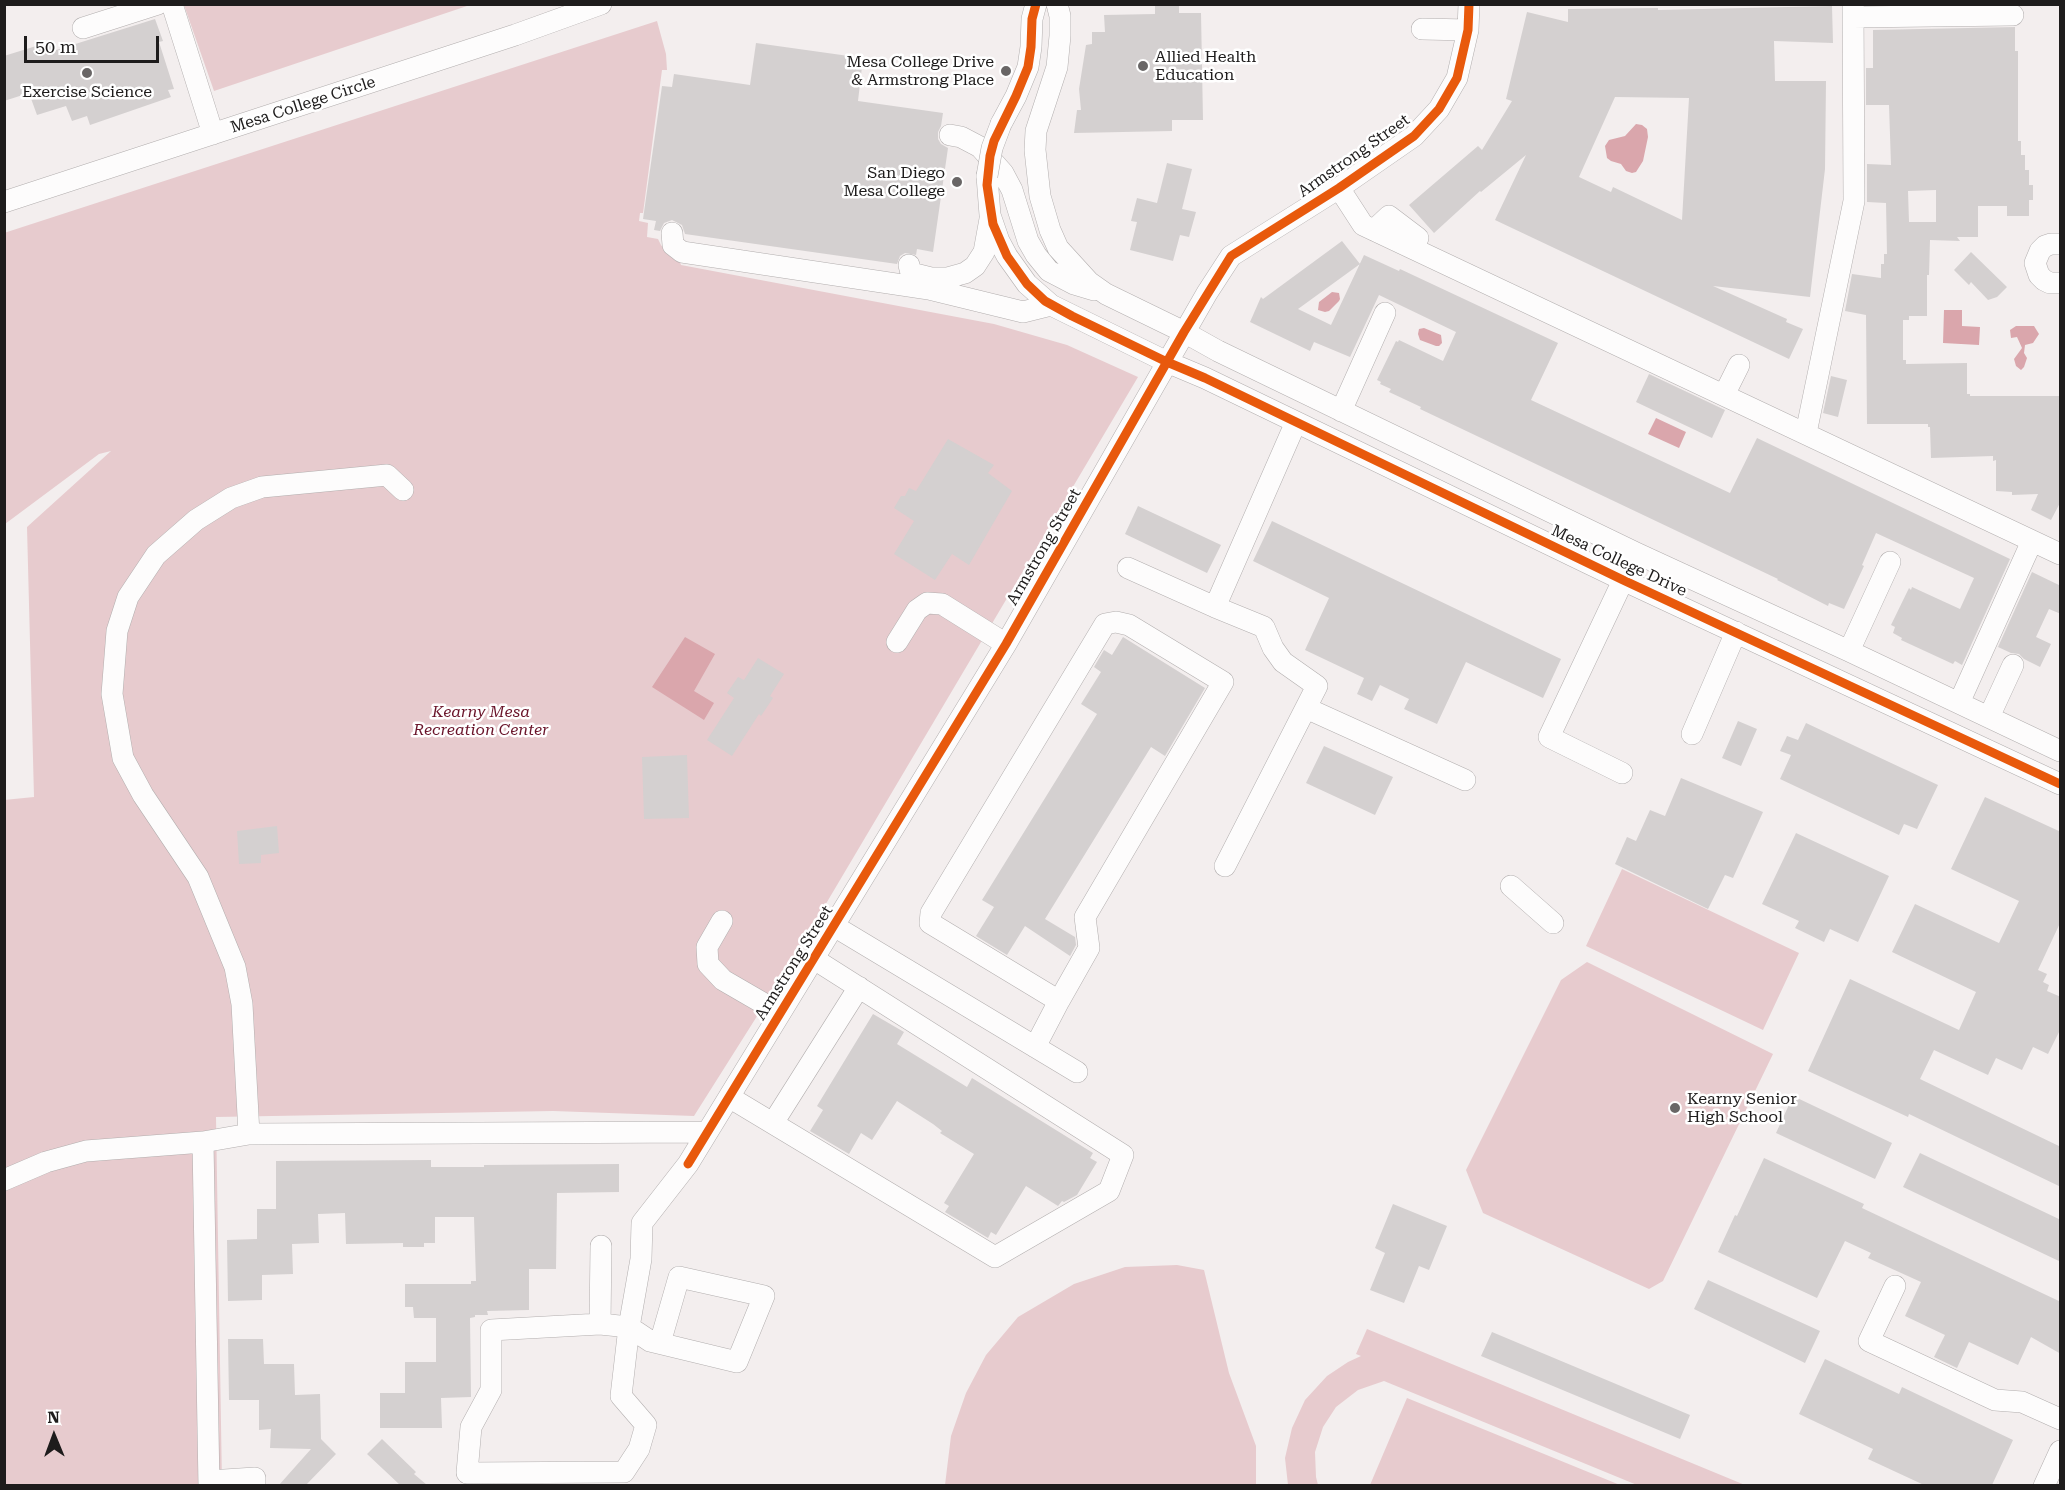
<!DOCTYPE html>
<html>
<head>
<meta charset="utf-8">
<style>
	body { margin:0 }
	#map { position:relative; width:2065px; height:1490px; overflow:hidden; background:#f3eeee; font-family:"Roboto Serif",serif }
	canvas { display:block }
	.frame { position:absolute; inset:0; border:6px solid #1e1c1c; pointer-events:none }
	.north { position:absolute; left:24px; top:1406px; width:60px; height:60px; -webkit-text-stroke:4px #fff; paint-order:stroke; rotate:359deg; font-size:16px; font-weight:700; line-height:24px; text-align:center; color:#1e1c1c }
	.north::after { content:''; display:block; margin:auto; width:21px; height:27px; background:#1e1c1c; clip-path:polygon(50% 0,100% 100%,50% 72%,0 100%) }
	.scale { position:absolute; left:24px; top:36px; width:135px; height:27px; box-sizing:border-box; border:3px solid #1e1c1c; border-top:0; padding-left:8px; font-size:18px; line-height:21px; white-space:nowrap; color:#1e1c1c; -webkit-text-stroke:4px #fff; paint-order:stroke }
</style>
</head>
<body>
<div id="map">
<canvas width="2065" height="1490"></canvas>
<div class="frame"></div>
<div class="north">N</div>
<div class="scale">50 m</div>
</div>
<script>
const c = document.querySelector('canvas').getContext('2d');
c.lineJoin = 'round';
function fill(path, color) { c.fillStyle = color; c.fill(path, 'evenodd'); }
const shape = rows => new Path2D(rows.map(r => 'M' + r).join(''));
function strokePath(path, color, width, dash) { c.strokeStyle = color; c.lineWidth = width; c.lineCap = dash ? 'butt' : 'round'; c.setLineDash(dash || []); c.stroke(path); }
function label(font, color, halo, rows, align = 'center') {
  c.font = font + ' "Roboto Serif",serif'; c.lineWidth = 5; c.setLineDash([]); c.textBaseline = 'middle'; c.strokeStyle = halo; c.fillStyle = color; for (const [text, x, y, turn = 0] of rows) {
    c.save(); c.translate(x, y); c.rotate((+turn || 0) * Math.PI / 180); c.textAlign = isNaN(turn) ? turn : align; if (halo) c.strokeText(text, 0, 0); c.fillText(text, 0, 0); c.restore();
  }
}
const green = shape([
	[184,5,184,4,470,5,214,91],
	[657,21,666,54,667,70,662,70,643,213,640,213,639,221,648,223,647,237,658,239,661,245,667,252,678,255,681,265,994,324,1067,345,1138,377,795,956,694,1116,553,1111,216,1117,222,1485,5,1485,4,800,34,797,27,527,111,451,99,454,5,524,4,233],
	[1622,869,1799,953,1763,1030,1586,946],
	[1587,962,1773,1054,1663,1281,1649,1289,1483,1213,1466,1170,1561,980],
	[1177,1265,1204,1270,1229,1373,1256,1446,1256,1485,945,1485,951,1436,966,1393,986,1355,1018,1317,1074,1284,1125,1267],
	[1367,1329,1745,1485,1637,1485,1384,1381,1358,1390,1336,1407,1323,1427,1315,1452,1316,1477,1318,1485,1288,1485,1285,1458,1292,1428,1305,1400,1327,1376,1348,1362,1361,1356,1356,1354],
	[1407,1398,1620,1485,1370,1485]
]);
const water = shape([
	[1636,124,1642,125,1647,129,1648,137,1643,161,1636,172,1632,173,1626,171,1621,164,1611,161,1607,158,1605,146,1609,140,1625,136],
	[1332,292,1339,293,1340,299,1339,301,1329,311,1325,312,1318,310,1319,302],
	[1944,310,1962,310,1962,326,1980,327,1979,345,1943,343],
	[2016,326,2034,326,2039,334,2033,343,2025,345,2024,353,2027,358,2024,367,2021,370,2016,366,2014,359,2022,348,2017,337,2011,338,2010,330],
	[1424,328,1441,335,1442,343,1439,346,1436,346,1420,340,1418,334,1419,329],
	[1656,418,1686,432,1679,448,1648,434],
	[685,637,715,654,694,691,714,703,704,720,652,687]
]);
const building = shape([
	[1155,4,1179,4,1179,13,1201,13,1203,120,1172,120,1172,131,1074,133,1077,110,1081,110,1079,89,1086,45,1092,44,1092,32,1105,32,1104,15,1155,14],
	[1832,6,1833,43,1774,41,1775,81,1826,81,1825,169,1810,297,1713,286,1787,319,1786,322,1803,329,1789,359,1495,220,1526,155,1481,192,1480,191,1434,233,1409,205,1478,146,1482,150,1512,101,1506,99,1527,12,1568,22,1568,9,1658,8,1658,10],
	[1615,97,1689,98,1682,220,1613,187,1611,192,1579,177],
	[155,19,163,41,159,42,174,89,168,90,171,97,90,125,87,116,72,121,66,106,37,115,29,93,4,101,4,56,49,42,53,51],
	[2015,27,2015,51,2018,51,2018,141,2021,141,2021,155,2025,155,2025,170,2029,170,2029,185,2033,185,2033,200,2029,200,2029,216,2007,216,2007,206,1978,206,1978,237,1957,237,1960,241,1930,240,1929,275,1927,275,1927,316,1909,316,1909,320,1903,320,1903,360,1906,360,1906,364,1967,363,1967,394,1970,394,1970,396,2061,396,2061,501,2051,520,2031,510,2038,494,2012,495,2012,492,1996,491,1996,460,1993,461,1993,456,1931,458,1930,427,1928,427,1928,424,1867,424,1866,315,1845,311,1852,274,1881,278,1881,264,1884,264,1884,254,1887,254,1886,203,1867,202,1867,164,1891,165,1889,105,1866,105,1866,68,1873,68,1873,30],
	[1936,190,1936,222,1909,222,1908,191],
	[756,43,863,58,858,101,943,113,941,126,938,132,938,139,941,144,948,148,933,252,917,249,916,255,905,253,900,256,897,264,685,234,682,225,672,220,664,223,660,231,654,230,656,221,643,219,662,86,672,87,674,74,750,85],
	[1167,163,1192,169,1182,209,1196,212,1189,237,1180,235,1173,261,1130,250,1137,222,1131,221,1137,198,1157,203],
	[1342,241,1360,264,1298,309,1331,325,1364,255,1399,271,1400,269,1558,343,1531,400,1730,493,1757,438,2010,559,1962,665,1955,661,1953,664,1901,640,1902,638,1893,633,1895,627,1891,625,1909,588,1911,590,1912,587,1960,609,1974,578,1876,533,1862,565,1864,566,1844,609,1829,603,1828,606,1777,580,1778,579,1420,409,1421,407,1389,392,1391,389,1380,384,1381,382,1377,380,1396,341,1398,342,1399,340,1443,361,1456,332,1379,295,1350,357,1314,342,1310,351,1306,349,1250,322,1261,297,1263,299],
	[1971,252,2007,287,1997,297,1988,300,1971,282,1969,285,1954,270],
	[1649,374,1725,410,1712,438,1636,402],
	[1831,376,1847,380,1838,417,1823,413],
	[948,439,994,465,988,473,1012,491,969,565,952,554,935,580,894,554,914,521,894,508,901,496,905,496,909,488,916,491],
	[1138,506,1221,545,1207,573,1125,534],
	[1272,521,1561,659,1543,698,1466,662,1437,724,1404,709,1409,699,1380,685,1372,701,1357,694,1364,678,1305,650,1329,598,1253,561],
	[2032,572,2061,586,2061,614,2049,609,2036,637,2051,644,2040,667,2024,659,2019,654,2011,653,1998,647],
	[1123,637,1205,688,1165,756,1151,747,1045,919,1075,937,1076,945,1070,956,1025,926,1007,955,976,936,994,907,982,900,1097,714,1081,704,1101,672,1094,667,1104,650,1112,655],
	[758,658,784,674,770,696,773,698,761,716,759,714,732,756,707,740,734,698,727,693,738,677,744,680],
	[1738,721,1757,729,1741,766,1722,758],
	[1806,723,1938,785,1917,829,1904,824,1899,835,1780,779,1791,755,1780,751,1787,736,1798,740],
	[1324,746,1393,777,1375,815,1306,783],
	[687,755,689,818,644,819,642,757],
	[1681,778,1763,812,1733,878,1725,875,1708,909,1615,864,1627,837,1636,841,1650,810,1665,816],
	[1985,797,2061,832,2061,921,2038,970,2047,974,2043,982,2049,985,2047,991,2061,997,2061,1028,2048,1054,2033,1047,2022,1070,1996,1058,1988,1075,1934,1050,1920,1079,2061,1147,2061,1187,1909,1114,1908,1117,1808,1071,1850,979,1959,1030,1976,992,1892,952,1915,904,1999,943,2019,901,1951,869],
	[277,826,279,853,261,855,261,863,239,864,237,831],
	[1796,833,1889,876,1858,942,1830,929,1824,942,1795,928,1799,921,1762,904],
	[873,1014,904,1032,897,1044,967,1087,972,1078,1093,1153,1090,1158,1097,1162,1077,1195,1064,1202,1062,1201,1058,1206,1026,1186,996,1235,991,1232,988,1238,945,1212,949,1206,944,1203,974,1154,940,1133,942,1131,933,1124,897,1101,872,1140,861,1133,849,1154,810,1131,823,1110,817,1106],
	[1793,1096,1892,1143,1875,1179,1776,1133],
	[1920,1153,2061,1220,2061,1262,1903,1187],
	[1764,1158,1864,1204,1862,1208,2061,1302,2061,1354,2031,1337,2018,1365,1969,1342,1957,1368,1934,1357,1945,1335,1905,1316,1921,1282,1868,1258,1871,1253,1845,1241,1817,1298,1718,1252,1735,1215,1737,1216],
	[431,1160,431,1167,484,1167,484,1165,619,1164,619,1192,557,1193,556,1269,529,1269,529,1310,487,1311,488,1315,475,1315,475,1317,470,1318,471,1397,441,1398,442,1428,380,1428,380,1393,405,1393,405,1362,436,1362,436,1318,414,1318,413,1307,405,1307,405,1284,471,1284,471,1281,476,1281,474,1217,435,1217,435,1243,424,1243,424,1247,403,1247,403,1243,346,1244,345,1213,318,1214,319,1243,292,1244,293,1274,262,1275,262,1300,228,1301,227,1240,257,1239,257,1209,276,1209,276,1161],
	[1393,1204,1447,1226,1429,1270,1419,1266,1404,1303,1370,1290,1385,1253,1375,1248],
	[1708,1280,1820,1331,1805,1363,1694,1309],
	[1492,1332,1690,1415,1680,1439,1481,1356],
	[228,1339,263,1339,264,1364,294,1364,295,1395,320,1394,321,1439,336,1454,306,1485,279,1485,311,1449,270,1448,271,1429,259,1430,259,1400,229,1400],
	[1825,1359,1899,1394,1902,1387,2013,1440,1992,1485,1924,1485,1868,1459,1873,1449,1799,1414],
	[382,1439,416,1472,414,1474,427,1485,400,1485,367,1454]
]);
const minor = shape([
	[172,4,213,134],
	[1057,4,1060,16,1060,36,1057,67,1036,131,1035,150,1040,196,1050,230,1058,248,1089,282,1106,294,1184,332,1218,351,1636,553,1849,651,2060,751],
	[1853,17,2013,15],
	[83,28,158,4],
	[1422,29,1468,30],
	[1001,124,1016,96,1028,67,1031,47,1032,19,1036,4],
	[950,135,961,137,980,147,1003,173,1012,190,1028,241,1036,255,1049,271,1074,284,1094,290],
	[987,176,990,215,999,241,1007,256,1027,284,1051,305,1167,362,1205,378,1623,580,2060,784],
	[1339,188,1363,225,2060,554],
	[4,202,515,35,601,4],
	[1374,230,1389,216,1418,238,1412,248],
	[672,233,673,245,682,252,929,289,1023,312,1051,305],
	[2060,244,2051,244,2045,246,2040,251,2035,263,2039,275,2044,280,2050,283,2060,283],
	[909,265,911,273,931,278,947,278,965,273,975,266,984,252,990,219],
	[1724,395,1739,365],
	[1341,411,1385,313],
	[1806,433,1854,201,1853,4],
	[1128,568,1215,607,1296,422],
	[1215,607,1264,627,1273,648,1283,662,1317,686,1225,866],
	[897,642,917,610,927,603,942,604,1006,644],
	[1849,651,1890,562],
	[1959,703,2032,541],
	[1306,708,1465,780],
	[1989,717,2013,665],
	[1692,734,1736,632],
	[1622,773,1549,737,1636,553],
	[1511,886,1553,923],
	[722,921,707,947,708,964,723,980,780,1013],
	[834,926,1077,1072],
	[1035,1047,1059,1001,930,923,931,913,1105,624,1116,622,1129,625,1223,682,1085,917,1089,948,1059,1001],
	[729,1097,995,1257,1109,1191,1123,1155,814,959],
	[773,1123,859,987],
	[249,1134,242,1004,235,967,198,877,143,795,123,758,112,694,117,631,128,597,156,555,196,520,231,498,262,487,387,475,403,490],
	[4,1180,46,1162,86,1151,203,1142],
	[1895,1286,1869,1341,1995,1400,2022,1402,2060,1419],
	[600,1324,601,1246],
	[660,1343,679,1277,764,1296,737,1362,650,1341,629,1327,621,1396,646,1425,639,1449,624,1472,467,1473,471,1427,491,1390,491,1330,600,1324,629,1327,641,1259,642,1223,688,1164,1006,644,1207,293,1231,256,1339,188,1414,136,1439,109,1457,78,1468,30,1469,4],
	[209,1481,255,1478,255,1486],
	[209,1486,203,1142,249,1134,707,1132],
	[2044,1486,2060,1451]
]);
const minorBridge = shape([
	[987,176,992,148,1001,124]
]);
const cycleway = shape([
	[1036,4,1032,19,1031,47,1028,67,1016,96,994,141,990,156,987,185,993,224,1007,256,1027,284,1045,301,1072,316,1167,362,1205,378,1623,580,2060,784],
	[688,1164,1006,644,1184,332,1231,256,1339,188,1414,136,1439,109,1457,78,1468,30,1469,4]
]);
const markers = [
	[1143,66,6,"#696666"],
	[1006,71,6,"#696666"],
	[87,73,6,"#696666"],
	[957,182,6,"#696666"],
	[1675,1108,6,"#696666"]
];
const poiNames = [
	["Allied Health",1155,57],
	["Education",1155,75],
	["Mesa College Drive",994,62,"right"],
	["& Armstrong Place",994,80,"right"],
	["Exercise Science",87,92,"center"],
	["San Diego",945,173,"right"],
	["Mesa College",945,191,"right"],
	["Kearny Senior",1687,1099],
	["High School",1687,1117]
];
const streetNames = [
	["Mesa College Circle",303,105,-18],
	["Armstrong Street",1354,156,-35],
	["Armstrong Street",1044,547,-60],
	["Mesa College Drive",1619,561,25],
	["Armstrong Street",794,963,-58]
];
const parkNames = [
	["Kearny Mesa",481,712],
	["Recreation Center",481,730]
];
fill(green, '#e7cbce');
fill(water, '#daa6ac');
fill(building, '#d4d0d0');
strokePath(minor, '#b2aeae', 22);
strokePath(minor, '#fdfcfc', 21);
strokePath(minorBridge, '#b2aeae', 22, []);
strokePath(minorBridge, '#fdfcfc', 21);
strokePath(cycleway, '#e8590c', 9);
for (const [x, y, r, color] of markers) { const dot = new Path2D(); dot.arc(x, y, r, 0, 2 * Math.PI); c.fillStyle = color; c.fill(dot); strokePath(dot, '#fff', 2); }
label('16px', '#1e1c1c', '#fff', poiNames, 'left');
label('16px', '#1e1c1c', '#fff', streetNames);
label('italic 16px', '#6a142a', '#fff', parkNames);
</script>
</body>
</html>
